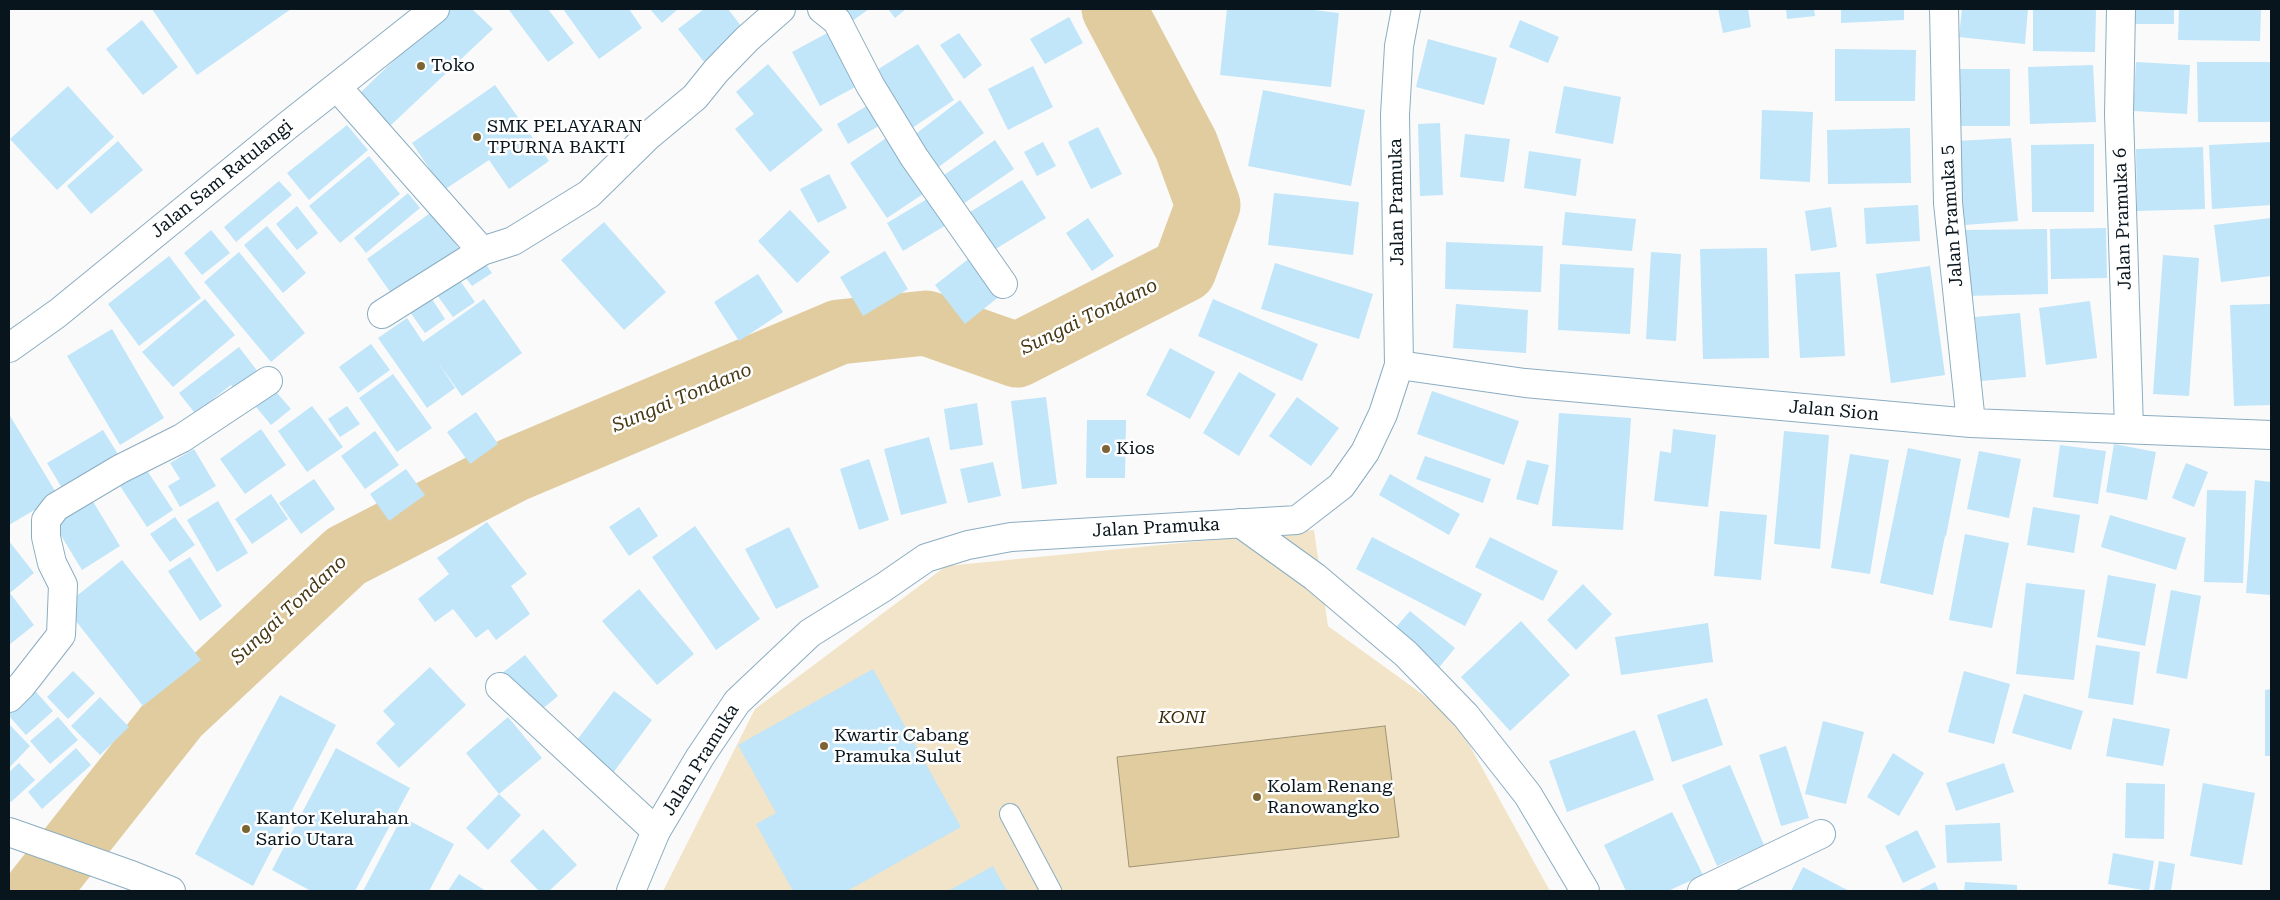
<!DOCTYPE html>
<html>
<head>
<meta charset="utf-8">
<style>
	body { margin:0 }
	#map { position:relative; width:2280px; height:900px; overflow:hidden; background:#fafafa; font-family:"Roboto Serif",serif }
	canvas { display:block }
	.frame { position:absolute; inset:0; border:10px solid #08151c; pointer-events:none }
</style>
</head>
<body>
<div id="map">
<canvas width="2280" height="900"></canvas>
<div class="frame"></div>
</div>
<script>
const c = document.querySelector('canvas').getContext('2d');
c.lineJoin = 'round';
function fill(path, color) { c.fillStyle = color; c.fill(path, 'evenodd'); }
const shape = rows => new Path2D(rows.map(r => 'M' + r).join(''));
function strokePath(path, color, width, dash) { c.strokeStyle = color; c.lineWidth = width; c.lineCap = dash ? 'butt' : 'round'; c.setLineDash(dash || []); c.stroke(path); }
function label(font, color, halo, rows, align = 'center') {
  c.font = font + ' "Roboto Serif",serif'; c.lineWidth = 5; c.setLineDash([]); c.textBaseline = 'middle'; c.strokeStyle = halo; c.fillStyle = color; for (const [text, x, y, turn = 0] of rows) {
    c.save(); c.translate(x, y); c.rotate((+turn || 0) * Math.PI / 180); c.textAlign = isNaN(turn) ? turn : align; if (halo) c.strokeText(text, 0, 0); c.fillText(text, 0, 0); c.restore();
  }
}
const green = shape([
	[1314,530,1328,626,1454,717,1550,891,663,891,755,709,946,566]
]);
const water = shape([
	[1385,726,1399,837,1129,867,1117,757,1385,726]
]);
const river = shape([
	[37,891,177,714,346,556,513,470,839,332,926,323,1017,355,1184,270,1208,205,1186,145,1114,9]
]);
const building = shape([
	[152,9,291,9,197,75],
	[451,9,472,9,493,29,390,126,359,94,418,37],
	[511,9,548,9,574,43,548,62,509,10],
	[563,9,629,9,642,28,599,59],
	[650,9,678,9,662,23],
	[704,9,728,9,748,35,708,67,678,29],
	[837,9,869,9,848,24],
	[888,9,906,9,895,18],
	[1227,9,1305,9,1339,13,1331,87,1220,75],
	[1718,9,1748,9,1751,27,1723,33],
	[1786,9,1814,9,1815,16,1787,19],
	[1841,9,1904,9,1904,20,1841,23],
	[1962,9,2028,9,2025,44,1959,37],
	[2033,9,2096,9,2095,52,2033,51],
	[2134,9,2174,9,2174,24,2134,24],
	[2179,9,2261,9,2260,41,2178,40],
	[1069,17,1083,43,1045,64,1030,39],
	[142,20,178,67,143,95,106,49],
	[1520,20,1559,37,1548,63,1509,47],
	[831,31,859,85,820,106,792,52],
	[959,33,982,65,964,79,940,45],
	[1428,39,1497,58,1484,105,1416,87],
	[918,44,954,100,906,132,869,75],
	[1835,49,1916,50,1915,101,1835,101],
	[2136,62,2190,65,2187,114,2133,111],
	[2197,62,2271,62,2271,122,2198,122],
	[768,64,823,130,770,172,735,129,754,114,736,92],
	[2093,65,2096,122,2030,124,2028,67],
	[1033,66,1053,107,1008,130,988,89],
	[1952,69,2010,69,2010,126,1953,126],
	[495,85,549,161,509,189,489,160,444,190,412,143],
	[68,86,114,137,57,190,10,139],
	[1564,86,1621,97,1613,144,1555,133],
	[1263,90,1365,110,1351,186,1248,166],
	[960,100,984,133,936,169,913,136],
	[870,104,882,124,848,144,837,124],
	[1762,110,1813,112,1810,182,1760,179],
	[1440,123,1443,195,1420,196,1418,124],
	[347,125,368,150,309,200,287,173],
	[1098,127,1122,174,1091,189,1068,142],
	[1910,128,1911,183,1828,184,1827,130],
	[892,134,929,190,887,218,850,163],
	[1465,134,1510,139,1504,182,1460,177],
	[2011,138,2018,221,1964,225,1957,141],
	[995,140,1014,169,963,204,944,175],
	[118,141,143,170,91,214,67,186],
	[1043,142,1056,166,1037,176,1024,152],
	[2271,142,2271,205,2212,209,2209,145],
	[2094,144,2094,212,2032,212,2031,145],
	[2203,147,2205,209,2137,211,2136,149],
	[1529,151,1581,159,1576,196,1524,188],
	[369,156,400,194,340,243,309,206],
	[829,174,847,208,818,223,800,189],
	[1022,180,1046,218,994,250,970,212],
	[279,181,292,195,236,242,224,227],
	[408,193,420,208,366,253,354,238],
	[1274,193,1359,202,1353,255,1268,245],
	[932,196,948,224,903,251,887,223],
	[1918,205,1920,241,1866,244,1864,208],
	[297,206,318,233,297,250,276,224],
	[1831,207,1837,247,1811,251,1805,211],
	[790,210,830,252,797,283,758,241],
	[433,211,461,252,395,299,367,259],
	[1565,212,1636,219,1632,251,1562,245],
	[1088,218,1114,256,1092,271,1066,233],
	[2271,218,2271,276,2221,282,2214,225],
	[604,222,666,292,624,330,561,260],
	[267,226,306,273,283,293,244,245],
	[2106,228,2107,278,2051,279,2050,229],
	[2047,229,2048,294,1965,296,1964,230],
	[211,230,230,253,202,275,184,253],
	[1446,242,1543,246,1541,292,1445,289],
	[1767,248,1769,358,1703,359,1700,249],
	[885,251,908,289,863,316,840,277],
	[239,252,305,333,271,362,204,282],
	[1651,252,1681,254,1676,341,1646,339],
	[2163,255,2199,258,2189,396,2153,394],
	[169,256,201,298,139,346,108,304],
	[971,257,1001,295,965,324,935,285],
	[482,259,492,273,472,286,462,273],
	[1275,263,1373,294,1359,339,1261,309],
	[1560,264,1634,268,1630,334,1558,330],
	[1930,266,1945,375,1891,383,1876,274],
	[1840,272,1845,356,1800,358,1795,274],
	[758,274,783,312,739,341,714,302],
	[456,275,475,302,453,317,434,291],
	[428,293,445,319,425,333,407,308],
	[205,299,235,335,173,387,142,352],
	[484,299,522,353,462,396,437,361,455,388,427,408,378,338,407,318,423,342],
	[1213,299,1318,344,1302,381,1198,336],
	[2090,301,2097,358,2046,365,2039,308],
	[1456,304,1528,310,1526,353,1453,348],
	[2271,304,2271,405,2234,406,2230,305],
	[2020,313,2026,377,1981,381,1975,317],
	[112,329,164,418,120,445,67,356],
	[371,344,390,370,358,393,339,367],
	[239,347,261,376,238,394,231,385,213,399,216,403,198,417,179,393],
	[1170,348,1215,372,1190,419,1146,395],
	[1239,372,1276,394,1239,456,1203,433],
	[393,374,432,428,397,452,359,398],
	[271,386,291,409,271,425,252,402],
	[1432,391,1519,421,1504,465,1417,434],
	[1046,397,1057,484,1022,489,1011,401],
	[1297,397,1339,428,1311,466,1269,436],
	[977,403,983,445,950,450,944,409],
	[312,406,343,447,307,472,278,431],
	[347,406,360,424,340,437,328,419],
	[476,412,498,444,470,464,447,432],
	[1559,413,1631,418,1623,530,1552,526],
	[9,414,58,496,9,525],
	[1087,420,1126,420,1125,478,1086,478],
	[261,429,286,465,245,494,220,459],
	[1673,429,1716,435,1708,507,1654,501,1660,451,1671,453],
	[103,430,121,459,65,493,47,463],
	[375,431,399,465,365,489,341,456],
	[1784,431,1829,435,1820,549,1774,544],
	[929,437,947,503,901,515,884,449],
	[2114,444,2156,452,2147,500,2106,492],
	[2060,445,2106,451,2098,504,2053,497],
	[1908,448,1961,459,1946,536,1940,535,1945,536,1933,595,1880,583],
	[194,449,216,486,180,507,168,486,180,479,170,463],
	[1979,451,2021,459,2009,518,1967,509],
	[1850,454,1889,460,1870,574,1831,568],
	[1425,456,1491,479,1483,503,1416,479],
	[869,459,889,520,859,530,840,469],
	[1527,460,1549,465,1538,505,1516,499],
	[993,462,1001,496,968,503,960,469],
	[2186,463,2208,472,2194,507,2172,498],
	[146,469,173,510,147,527,120,486],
	[406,469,425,495,389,521,370,494],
	[1390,474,1460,514,1449,535,1379,495],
	[314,479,335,509,301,534,279,503],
	[2255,480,2271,482,2271,595,2246,593],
	[2207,490,2246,491,2243,583,2204,582],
	[271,494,288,519,252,544,235,519],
	[89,495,120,546,82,570,51,519],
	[218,501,248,553,217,572,187,520],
	[639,507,658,536,629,556,609,527],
	[2033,507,2080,515,2074,553,2027,545],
	[1720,511,1767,515,1761,580,1714,576],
	[2110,515,2186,538,2176,570,2101,547],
	[175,517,195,545,170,562,150,534],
	[487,522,527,574,511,586,530,614,496,640,488,629,476,638,453,609,435,622,418,599,449,574,437,558],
	[695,526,760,619,716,650,652,557],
	[789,527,819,587,776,609,745,549],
	[1965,534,2009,543,1992,628,1949,620],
	[1372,537,1482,594,1465,626,1356,569],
	[1490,537,1558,571,1543,601,1475,567],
	[9,541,34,573,10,593,34,625,9,645],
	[190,557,222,606,200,621,168,571],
	[122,560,201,660,143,706,64,606],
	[2108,575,2156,584,2145,646,2097,637],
	[2026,583,2085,590,2074,680,2016,674],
	[1583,584,1612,614,1576,650,1547,620],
	[639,589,694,654,657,685,602,621],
	[2171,590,2201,596,2187,679,2156,673],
	[1410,611,1455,648,1437,670,1391,633],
	[1521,621,1570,675,1510,731,1461,677],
	[1708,623,1713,662,1621,675,1615,637],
	[2096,645,2140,652,2133,705,2088,698],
	[525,655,558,696,535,715,501,674],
	[430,667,466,705,399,768,376,743,395,724,383,711],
	[873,669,961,827,847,891,793,891,756,824,776,813,738,745],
	[73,671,95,693,68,719,47,697],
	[1964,671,2010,684,1994,744,1948,732],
	[31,686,53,711,26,735,9,716,9,706],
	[2271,689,2271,756,2265,756,2265,690],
	[614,691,652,720,613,773,574,744],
	[2024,694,2083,711,2071,750,2012,733],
	[280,695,336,725,253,886,195,854],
	[100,697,129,727,100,755,71,726],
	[1707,698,1723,745,1672,762,1657,715],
	[58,717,78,740,50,764,30,741],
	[508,717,542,758,499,794,466,753],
	[2113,718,2170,729,2163,766,2106,756],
	[1823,721,1864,732,1846,804,1805,794],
	[9,724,30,746,9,768],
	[1635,730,1654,780,1567,812,1549,761],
	[1786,746,1809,818,1781,826,1759,755],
	[76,748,91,765,42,809,28,792],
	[336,748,410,788,355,891,311,891,272,870],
	[1893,753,1924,773,1899,816,1867,797],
	[19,763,35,780,11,802,9,800,9,772],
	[2004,763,2014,792,1956,811,1946,783],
	[1730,765,1764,845,1717,866,1682,785],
	[2126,783,2165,784,2164,839,2125,838],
	[2203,783,2255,793,2242,865,2190,856],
	[499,794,521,815,488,850,466,828],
	[1672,812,1703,875,1668,891,1626,891,1604,845],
	[402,817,454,844,429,891,363,891],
	[2000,823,2002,861,1947,863,1945,825],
	[543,829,577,865,549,891,539,891,510,861],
	[1917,830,1936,867,1903,883,1885,846],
	[2113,853,2154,861,2149,891,2108,884],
	[2159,861,2175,864,2171,891,2154,891],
	[993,866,1007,891,948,891],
	[1803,867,1849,891,1791,891],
	[459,874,486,891,448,891],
	[1935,882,1939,891,1917,891],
	[1965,882,2017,885,2017,891,1964,891]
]);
const service = shape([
	[1010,814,1051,891]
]);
const minor = shape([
	[822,9,837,21,870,85,914,157,1003,284],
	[1944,9,1948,203,1971,423],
	[2121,9,2119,114,2129,429],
	[337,87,482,251,513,241,589,194,647,137,695,97,716,71,747,39,781,9],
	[382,314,482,251],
	[1399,365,1525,383,1971,423,2271,435],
	[1240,523,1315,577,1406,654,1466,716,1528,795,1585,891],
	[500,687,656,831],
	[9,698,22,685,61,635,63,585,52,563,46,537,46,520,56,507,120,469,182,438,268,381],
	[1702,891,1821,834]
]);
const tertiary = shape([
	[631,891,656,831,700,757,737,702,810,633,884,587,926,558,968,545,1011,537,1297,520,1341,486,1365,452,1383,414,1399,365,1395,115,1399,46,1406,9]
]);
const secondary = shape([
	[9,832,131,875,171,891]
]);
const primary = shape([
	[9,348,58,313,287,126,435,9]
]);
const markers = [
	[421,66,5,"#7b6535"],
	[477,137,5,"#7b6535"],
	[1106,449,5,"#7b6535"],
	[824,746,5,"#7b6535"],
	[1257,797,5,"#7b6535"],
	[246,829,5,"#7b6535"]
];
const poiNames = [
	["Toko",431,66],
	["SMK PELAYARAN",487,127],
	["TPURNA BAKTI",487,148],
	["Kios",1116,449],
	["Kwartir Cabang",834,736],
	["Pramuka Sulut",834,757],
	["Kolam Renang",1267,787],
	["Ranowangko",1267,808],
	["Kantor Kelurahan",256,819],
	["Sario Utara",256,840]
];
const streetNames = [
	["Jalan Sam Ratulangi",222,179,-39],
	["Jalan Pramuka",1397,202,-91],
	["Jalan Pramuka 5",1952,216,-94],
	["Jalan Pramuka 6",2123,219,-92],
	["Jalan Sion",1834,411,5],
	["Jalan Pramuka",1156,528,-3],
	["Jalan Pramuka",701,760,-58]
];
const parkNames = [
	["KONI",1182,718]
];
const waterNames = [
	["Sungai Tondano",1089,317,-26],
	["Sungai Tondano",682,398,-23],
	["Sungai Tondano",289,610,-43]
];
fill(green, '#f2e4c8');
fill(water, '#e1cc9f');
strokePath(water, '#a09578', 1);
strokePath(river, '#e1cc9f', 65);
fill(building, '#c1e5f9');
strokePath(service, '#8badc1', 22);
strokePath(minor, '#8badc1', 30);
strokePath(tertiary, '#8badc1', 30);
strokePath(secondary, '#8badc1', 30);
strokePath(primary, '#8badc1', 30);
strokePath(service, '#fff', 20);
strokePath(minor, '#fff', 28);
strokePath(tertiary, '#fff', 28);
strokePath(secondary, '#fff', 28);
strokePath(primary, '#fff', 28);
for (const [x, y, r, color] of markers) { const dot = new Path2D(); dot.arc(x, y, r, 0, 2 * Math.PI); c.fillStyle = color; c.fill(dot); strokePath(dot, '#fff', 2); }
label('18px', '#08151c', '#fff', poiNames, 'left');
label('18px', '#08151c', '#fff', streetNames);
label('italic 18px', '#3a2b06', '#fff', parkNames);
label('italic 19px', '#473814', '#fff', waterNames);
</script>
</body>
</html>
